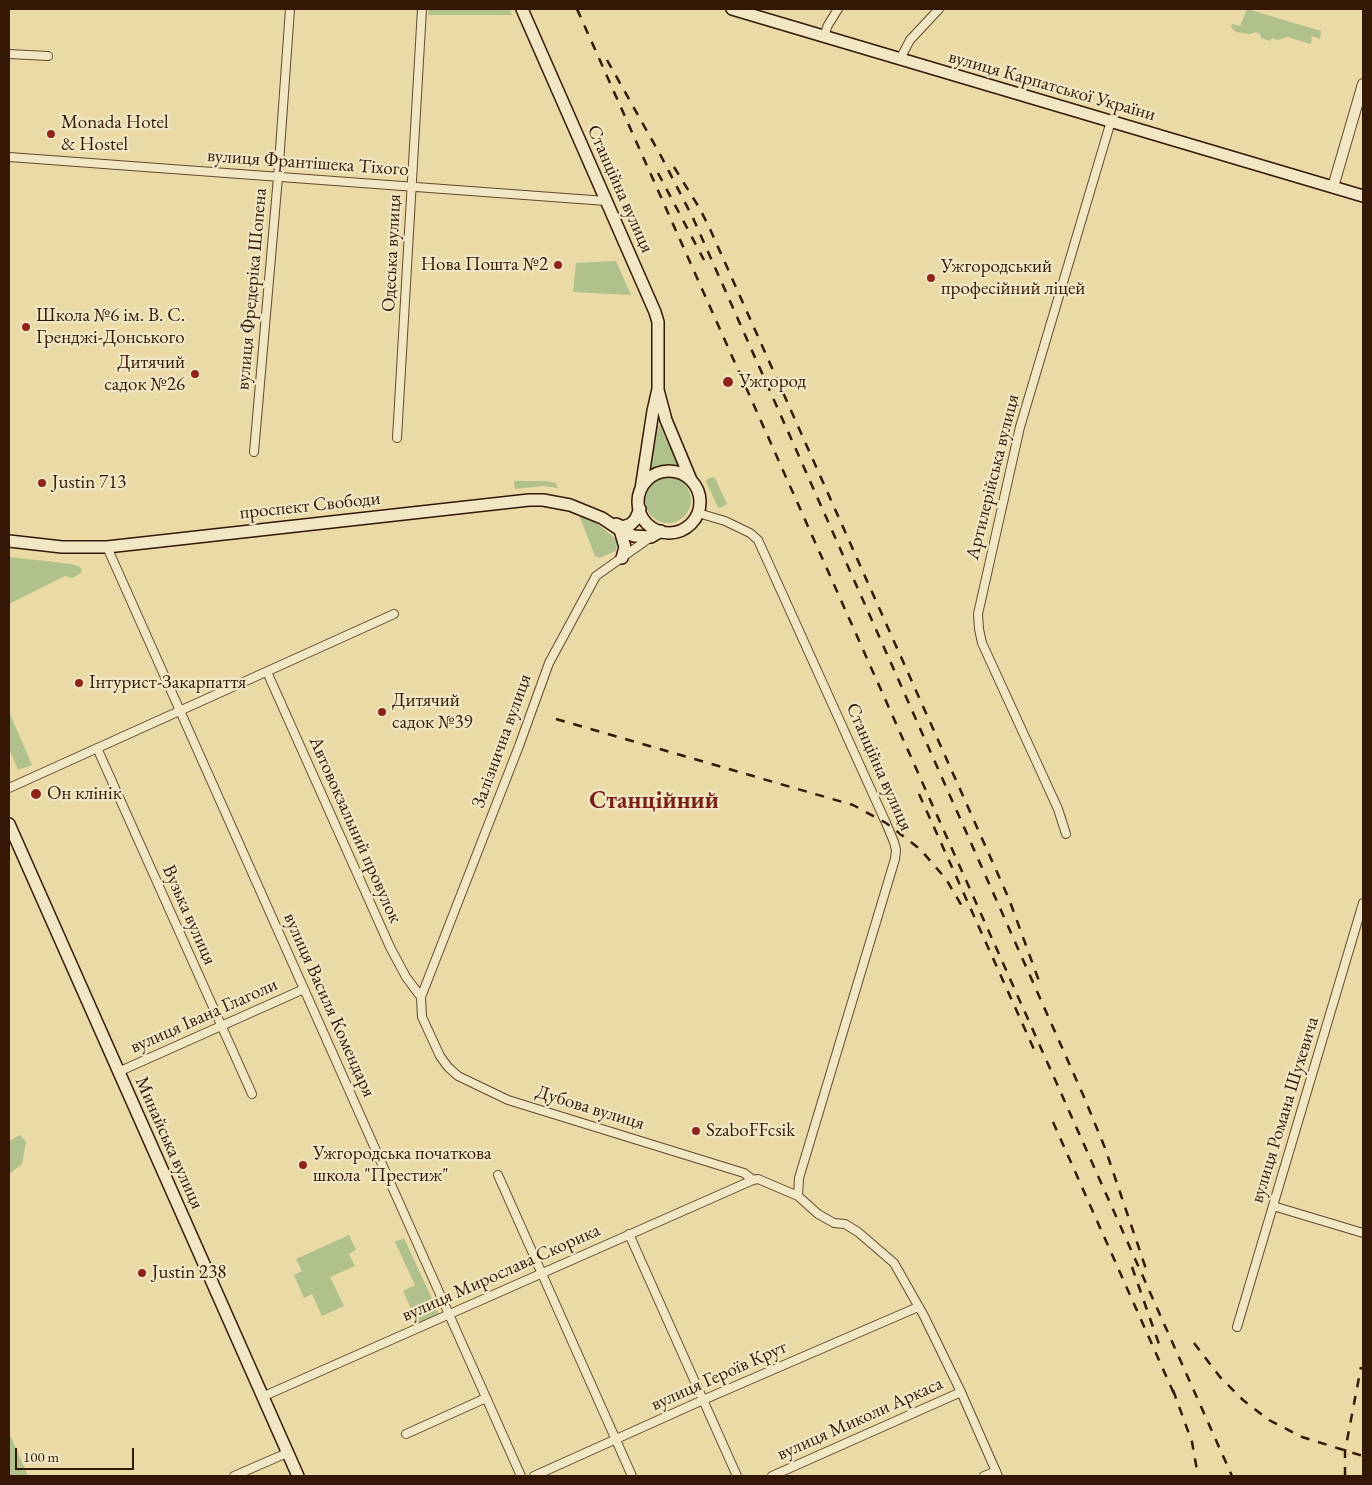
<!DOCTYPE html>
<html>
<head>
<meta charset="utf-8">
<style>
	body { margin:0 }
	#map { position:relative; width:1372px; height:1485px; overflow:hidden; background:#eadaa6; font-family:"EB Garamond",serif }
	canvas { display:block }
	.frame { position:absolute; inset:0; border:10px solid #341805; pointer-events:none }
	.scale { position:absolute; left:15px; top:1448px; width:119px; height:22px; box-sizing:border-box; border:2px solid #341805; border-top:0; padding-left:6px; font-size:15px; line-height:18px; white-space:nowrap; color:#341805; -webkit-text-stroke:4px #f1e7c5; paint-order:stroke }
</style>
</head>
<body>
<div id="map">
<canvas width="1372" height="1485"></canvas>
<div class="frame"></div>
<div class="scale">100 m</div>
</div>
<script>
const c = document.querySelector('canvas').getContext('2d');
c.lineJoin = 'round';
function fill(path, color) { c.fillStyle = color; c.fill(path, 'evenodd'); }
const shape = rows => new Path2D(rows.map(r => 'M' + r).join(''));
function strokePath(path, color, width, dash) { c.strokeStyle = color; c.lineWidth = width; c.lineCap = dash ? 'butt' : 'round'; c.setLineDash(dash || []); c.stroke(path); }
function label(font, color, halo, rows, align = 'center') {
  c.font = font + ' "EB Garamond",serif'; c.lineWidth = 4.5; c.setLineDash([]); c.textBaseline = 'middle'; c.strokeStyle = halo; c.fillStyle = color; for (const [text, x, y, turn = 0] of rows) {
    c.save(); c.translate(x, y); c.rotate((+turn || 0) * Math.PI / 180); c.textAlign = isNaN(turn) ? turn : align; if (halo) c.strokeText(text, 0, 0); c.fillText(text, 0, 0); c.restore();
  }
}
const green = shape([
	[429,9,510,9,512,15,428,15],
	[1247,9,1321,31,1320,39,1312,36,1311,44,1287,37,1278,40,1272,38,1270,41,1261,38,1260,34,1256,32,1250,34,1236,32,1231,27,1232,24,1240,26],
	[616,261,631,295,573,292,576,263],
	[658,425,660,426,678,465,677,466,663,465,652,469,651,467,656,427],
	'645 500a23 23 0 1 1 46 0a23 23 0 1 1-46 0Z',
	[712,477,715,478,727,504,720,508,718,507,706,482,708,479],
	[514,481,545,481,556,483,558,488,543,486,515,489],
	[579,515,594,521,618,541,616,551,599,558,595,556],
	[9,557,72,564,80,567,82,570,81,573,72,578,65,576,9,604],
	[9,712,32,765,18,770,9,749],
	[20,1135,26,1142,22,1164,9,1174,9,1141],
	[349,1235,356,1250,349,1254,355,1266,330,1277,344,1306,322,1316,312,1294,304,1298,294,1275,302,1271,296,1259],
	[404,1238,439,1314,418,1324,403,1291,415,1285,395,1242],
	[9,1437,11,1437,28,1476,9,1476]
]);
const minor = shape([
	[824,36,828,25,838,9],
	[9,54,48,56],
	[900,59,910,40,939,9],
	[9,157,606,201],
	[397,438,422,9],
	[254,452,278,177,290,9],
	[698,513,725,521,750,533,758,540,886,823,894,842,896,850,895,859,799,1178,798,1196],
	[651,537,596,576,549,663,519,746,421,997,422,1017,440,1056,448,1067,458,1076,508,1100,744,1173,753,1180,758,1179,798,1196,818,1214,834,1223,845,1224,858,1232,894,1263,924,1316,961,1392,998,1476],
	[107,547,521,1476],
	[267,672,390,947,406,977,421,997],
	[97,748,252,1094],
	[9,788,394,614],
	[1066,834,1058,809,982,643,979,629,978,614,1020,427,1111,121],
	[118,1072,304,989],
	[498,1175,632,1476],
	[1273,1206,1363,1233],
	[629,1234,737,1476],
	[1237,1327,1363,903],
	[262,1397,753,1180],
	[406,1434,486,1398],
	[234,1476,287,1453],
	[534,1476,703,1400,918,1307],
	[772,1476,961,1392],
	[984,1476,996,1471]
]);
const tertiary = shape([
	[1333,187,1363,84]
]);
const secondary = shape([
	[522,9,655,312,658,322,658,389,653,411,641,489],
	[732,9,1363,196],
	[658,390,666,420,691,480],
	'638 502a31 31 0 1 1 62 0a31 31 0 1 1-62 0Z',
	[616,524,623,527,631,524,635,520,640,509],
	[620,530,625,547,622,558],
	[9,541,62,547,107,547,529,500,543,500,570,505,602,518,620,530,634,536,651,537,661,531],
	[9,824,298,1476]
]);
const rail = shape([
	[577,9,1232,1476],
	[607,60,661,156,693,218,1084,1097,1105,1148,1146,1269],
	[674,167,700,209,710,229,1009,899,1039,981],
	[658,173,704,260],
	[556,719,853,805,886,823,920,849,946,879,963,908],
	[919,794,1037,1056],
	[1053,1122,1175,1396],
	[1132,1267,1160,1347],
	[1194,1343,1220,1377,1243,1400,1269,1420,1302,1437,1363,1456],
	[1173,1390,1192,1442,1198,1476],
	[1345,1476,1345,1451,1361,1367]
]);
const markers = [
	[51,134,5,"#8f2418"],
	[558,265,5,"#8f2418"],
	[931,278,5,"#8f2418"],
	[26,327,5,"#8f2418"],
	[195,374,5,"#8f2418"],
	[728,382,6,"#8f2418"],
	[42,483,5,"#8f2418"],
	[79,683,5,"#8f2418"],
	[382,712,5,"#8f2418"],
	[36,794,6,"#8f2418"],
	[696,1131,5,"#8f2418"],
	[303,1165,5,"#8f2418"],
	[142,1273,5,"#8f2418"]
];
const streetNames = [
	["вулиця Карпатської України",1052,86,16],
	["вулиця Франтішека Тіхого",308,163,4],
	["Станційна вулиця",620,189,66],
	["Одеська вулиця",392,253,-87],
	["вулиця Фредеріка Шопена",252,289,-85],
	["Артилерійська вулиця",993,477,-76],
	["проспект Свободи",310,506,-6],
	["Залізнична вулиця",502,741,-70],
	["Станційна вулиця",879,767,66],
	["Автовокзальний провулок",355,830,66],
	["Вузька вулиця",189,915,66],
	["вулиця Василя Комендаря",329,1005,66],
	["вулиця Івана Глаголи",204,1016,-24],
	["Дубова вулиця",590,1108,17],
	["вулиця Романа Шухевича",1285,1110,-73],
	["Минайська вулиця",169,1143,66],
	["вулиця Мирослава Скорика",501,1273,-24],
	["вулиця Героїв Крут",719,1376,-24],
	["вулиця Миколи Аркаса",860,1419,-24]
];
const poiNames = [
	["Monada Hotel",61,123],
	["& Hostel",61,145],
	["Нова Пошта №2",548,265,"right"],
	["Ужгородський",941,267],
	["професійний ліцей",941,289],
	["Школа №6 ім. В. С.",36,316],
	["Гренджі-Донського",36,338],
	["Дитячий",185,363,"right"],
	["садок №26",185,385,"right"],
	["Ужгород",739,382],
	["Justin 713",52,483],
	["Інтурист-Закарпаття",89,683],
	["Дитячий",392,701],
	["садок №39",392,723],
	["Он клінік",47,794],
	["SzaboFFcsik",706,1131],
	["Ужгородська початкова",313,1154],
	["школа \"Престиж\"",313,1176],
	["Justin 238",152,1273]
];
const districtNames = [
	["Станційний",654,801]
];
fill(green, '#b0c18c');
strokePath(minor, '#62482d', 10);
strokePath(tertiary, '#62482d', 12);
strokePath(secondary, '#341805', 14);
strokePath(minor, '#f1e7c5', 8);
strokePath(tertiary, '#f1e7c5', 10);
strokePath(secondary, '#f1e7c5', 11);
strokePath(rail, '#341805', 2.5, [9, 9]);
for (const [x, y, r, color] of markers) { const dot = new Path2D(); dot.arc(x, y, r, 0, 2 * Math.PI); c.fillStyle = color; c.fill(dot); strokePath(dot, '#f1e7c5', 2); }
label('19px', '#341805', '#f1e7c5', streetNames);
label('19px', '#341805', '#f1e7c5', poiNames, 'left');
label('bold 24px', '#7a1f14', '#f1e7c5', districtNames);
</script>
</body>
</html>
